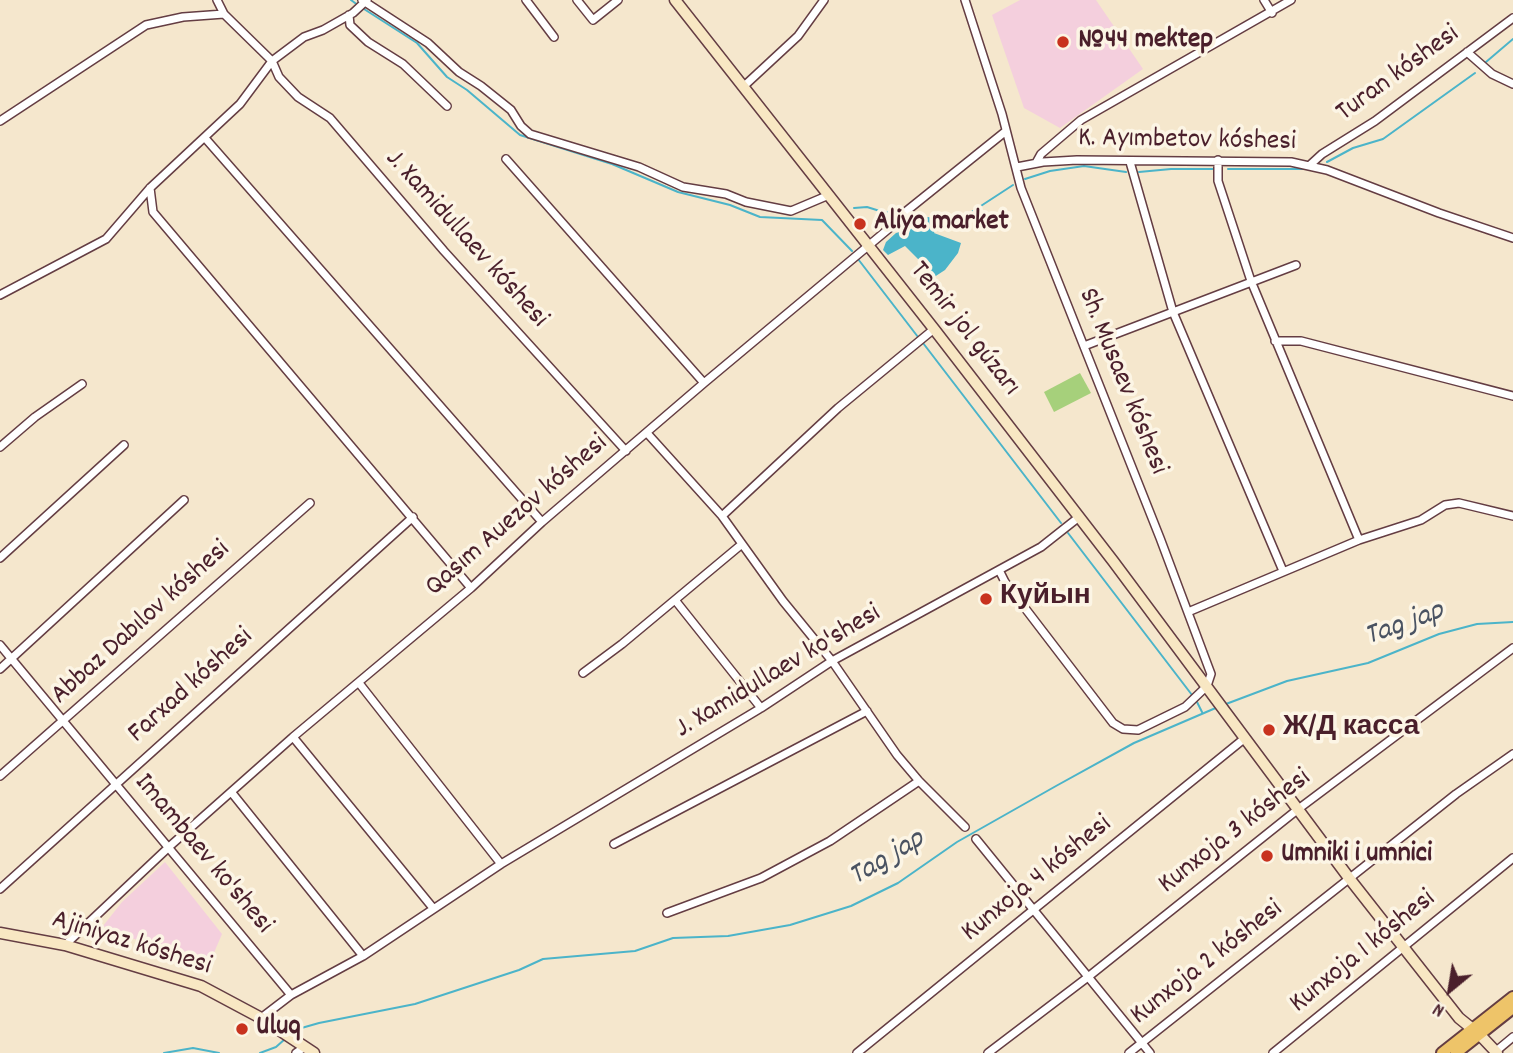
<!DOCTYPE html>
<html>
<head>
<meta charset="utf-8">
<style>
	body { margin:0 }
	#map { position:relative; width:1513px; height:1053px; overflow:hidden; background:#f5e7cd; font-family:Dekko,sans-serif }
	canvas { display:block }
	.north { position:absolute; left:1415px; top:955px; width:70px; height:70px; -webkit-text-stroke:5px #fcf5e5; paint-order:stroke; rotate:210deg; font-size:19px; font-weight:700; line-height:28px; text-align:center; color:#4a1f2b }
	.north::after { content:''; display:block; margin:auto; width:24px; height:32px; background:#4a1f2b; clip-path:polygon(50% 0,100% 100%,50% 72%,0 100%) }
</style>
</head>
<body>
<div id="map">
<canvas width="1513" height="1053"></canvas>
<div class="north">N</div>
</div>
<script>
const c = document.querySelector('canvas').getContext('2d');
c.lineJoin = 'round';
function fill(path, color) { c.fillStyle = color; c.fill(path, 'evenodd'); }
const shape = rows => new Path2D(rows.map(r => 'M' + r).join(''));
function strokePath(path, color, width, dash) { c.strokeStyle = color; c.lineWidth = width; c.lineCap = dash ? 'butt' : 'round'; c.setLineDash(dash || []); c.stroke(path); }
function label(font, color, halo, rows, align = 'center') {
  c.font = font + ' Dekko,sans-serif'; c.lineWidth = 7; c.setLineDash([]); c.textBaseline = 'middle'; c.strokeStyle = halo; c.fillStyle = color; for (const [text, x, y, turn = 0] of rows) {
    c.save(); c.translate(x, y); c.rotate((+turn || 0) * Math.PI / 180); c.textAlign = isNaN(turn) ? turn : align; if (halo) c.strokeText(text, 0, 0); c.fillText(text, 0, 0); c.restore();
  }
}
const built = shape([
	[1020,0,1096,0,1143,69,1060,128,1024,108,992,15],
	[165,862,222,934,207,969,103,926,122,902]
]);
const green = shape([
	[1080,373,1091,393,1054,412,1044,392]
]);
const water = shape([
	[929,217,938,223,934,233,961,243,958,253,945,270,925,283,920,278,927,268,905,246,888,255,883,250,886,242,896,233,911,229,917,219]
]);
const stream = shape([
	[351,0,359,6],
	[364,9,417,43,447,77,467,90,520,135,612,164,678,192,730,205,760,217,822,220,852,251],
	[1486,62,1513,39],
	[1327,162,1353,148,1383,139,1475,73],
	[1228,169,1304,169],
	[1139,172,1171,169,1214,169],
	[1025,179,1050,171,1084,166,1126,172],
	[854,208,867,207,883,212,898,212],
	[967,215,1013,185],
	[858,259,918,337],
	[923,343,1061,523],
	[1068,533,1192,695],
	[1197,702,1202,712],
	[1226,704,1287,681,1368,663,1439,634,1477,624,1513,622],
	[292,1034,298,1029,319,1023,415,1004,519,970,543,959,635,951,673,938,728,936,790,925,851,906,898,883,957,842,1056,786,1134,743,1218,707],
	[164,1053,193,1048,219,1053],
	[260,1053,276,1047,285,1039]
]);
const street = shape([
	[217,0,224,14],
	[362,0,428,43,459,72,481,86,511,110,521,126,530,134,639,167,683,187,726,194,746,202,791,211,829,195],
	[526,0,554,37],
	[577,0,593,20,618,0],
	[965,0,1002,114,1021,188,1160,538,1211,674,1207,686,1185,707,1138,730,1123,729,1113,723,1005,582,999,570],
	[1264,0,1272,13],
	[349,15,350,25,368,42,403,64,447,106],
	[1467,52,1492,74,1513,84],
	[743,87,798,36,824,0],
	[0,121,146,25,183,17,224,14,272,61,279,77,298,97,330,118,444,251,626,451],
	[205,138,542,522],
	[506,159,704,383],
	[1218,160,1218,181,1251,281,1359,540],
	[1130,162,1173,312,1283,571],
	[1036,163,1041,154,1081,120,1291,0],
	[1310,165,1322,154,1375,121,1513,18],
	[1017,167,1043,162,1077,160,1291,162,1327,170,1439,213,1513,238],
	[150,188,153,212,471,588],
	[0,295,106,239,150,188,240,104,272,61,304,37,323,30,353,13,367,0],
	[1275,341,1301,341,1513,396],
	[1084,346,1296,265],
	[647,433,722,516,783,601,832,661,897,755,919,781,965,827],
	[0,447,35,417,82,384],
	[722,516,838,408,934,329],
	[0,558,124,445],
	[675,600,761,708],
	[1188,612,1359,540,1421,520,1445,505,1459,503,1513,516],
	[0,645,291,995],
	[0,669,184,500],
	[583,673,622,644,742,544],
	[359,683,501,864],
	[293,737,433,908],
	[0,776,310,503],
	[232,793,363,956],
	[976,839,1150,1053],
	[614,844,867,711],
	[0,889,413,517],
	[667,913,761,878,830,841,919,781],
	[65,945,170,846,293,737,471,588,542,522,704,383,898,221,904,213,1006,131],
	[261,1018,291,995,363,956,501,864,761,708,832,661,1041,547,1079,517],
	[1495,1052,1513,1037],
	[296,1053,305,1047],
	[857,1053,1245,738],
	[988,1053,1088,977,1297,810,1513,648],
	[1129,1053,1456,794,1513,754],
	[1273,1053,1513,858]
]);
const secondary = shape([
	[675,0,934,329,1113,561,1349,878,1459,1018,1480,1035,1497,1053],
	[0,933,65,945,201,986,261,1018,314,1053]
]);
const primary = shape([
	[1442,1053,1513,997],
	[1456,1053,1513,1008]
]);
const markers = [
	[1063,42,7,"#c8321e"],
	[860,224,7,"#c8321e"],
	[986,599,7,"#c8321e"],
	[1269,730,7,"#c8321e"],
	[1267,856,7,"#c8321e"],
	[242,1029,7,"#c8321e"]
];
const poiNames = [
	["№44 mektep",1077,42],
	["Aliya market",874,224],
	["Куйын",1000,599],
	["Ж/Д касса",1283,730],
	["Umniki i umnici",1281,856],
	["Uluq",256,1029]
];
const streetNames = [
	["Turan kóshesi",1399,75,-36],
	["K. Ayımbetov kóshesi",1187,142,1],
	["J. Xamidullaev kóshesi",465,240,48],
	["Temir jol gúzarı",963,330,52],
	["Sh. Musaev kóshesi",1121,382,68],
	["Qasım Auezov kóshesi",518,517,-41],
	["Abbaz Dabılov kóshesi",142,624,-42],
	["J. Xamidullaev ko'shesi",779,673,-31],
	["Farxad kóshesi",192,687,-42],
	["Kunxoja 3 kóshesi",1236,833,-38],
	["Imambaev ko'shesi",202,855,50],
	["Kunxoja 4 kóshesi",1038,880,-39],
	["Ajiniyaz kóshesi",131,945,17],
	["Kunxoja 1 kóshesi",1364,953,-39],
	["Kunxoja 2 kóshesi",1208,964,-38]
];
const waterNames = [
	["Tag jap",1405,626,-20],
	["Tag jap",888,860,-31]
];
fill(built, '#f4cfdd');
fill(green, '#a6d07b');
fill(water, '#4bb4c9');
strokePath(stream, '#4bb4c9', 2);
strokePath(street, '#643d43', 10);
strokePath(secondary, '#643d43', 13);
strokePath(primary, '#643d43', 14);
strokePath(street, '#fff', 7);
strokePath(secondary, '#f8e7c3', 10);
strokePath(primary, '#eec469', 10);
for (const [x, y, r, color] of markers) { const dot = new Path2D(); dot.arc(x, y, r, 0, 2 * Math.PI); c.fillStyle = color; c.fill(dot); strokePath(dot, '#fcf5e5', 2.5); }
label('bold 28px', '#4a1f2b', '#fcf5e5', poiNames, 'left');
label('28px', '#4a1f2b', '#fcf5e5', streetNames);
label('italic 30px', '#4a5362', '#fcf5e5', waterNames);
</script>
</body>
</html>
